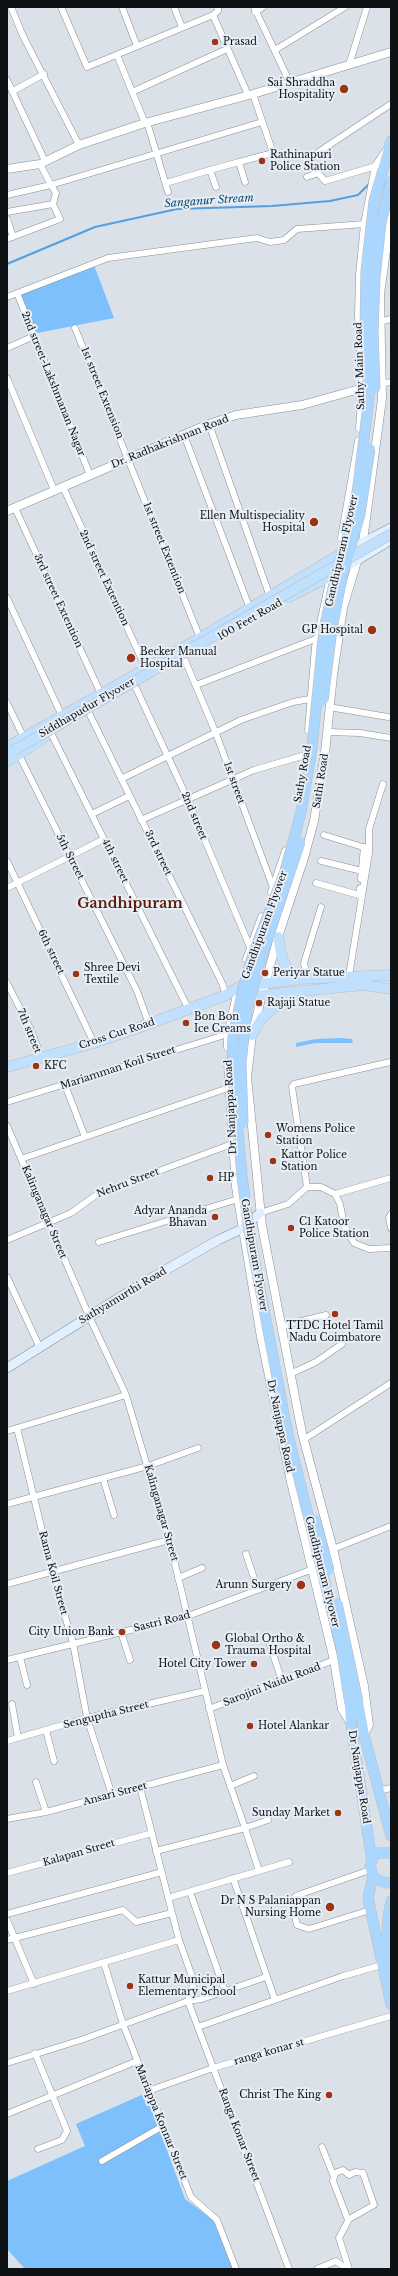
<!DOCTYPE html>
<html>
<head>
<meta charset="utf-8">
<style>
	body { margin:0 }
	#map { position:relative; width:398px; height:2276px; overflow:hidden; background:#dae1e8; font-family:"Libre Baskerville",serif }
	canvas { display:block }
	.frame { position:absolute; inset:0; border:8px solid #0f1214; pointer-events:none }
</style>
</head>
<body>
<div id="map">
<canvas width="398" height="2276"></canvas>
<div class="frame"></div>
</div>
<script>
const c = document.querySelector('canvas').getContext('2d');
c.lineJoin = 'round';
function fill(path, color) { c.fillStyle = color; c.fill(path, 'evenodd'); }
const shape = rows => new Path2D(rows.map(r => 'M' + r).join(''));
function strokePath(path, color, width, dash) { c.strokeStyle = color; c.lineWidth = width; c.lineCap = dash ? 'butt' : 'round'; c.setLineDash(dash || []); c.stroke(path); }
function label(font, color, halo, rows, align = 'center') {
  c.font = font + ' "Libre Baskerville",serif'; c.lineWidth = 4; c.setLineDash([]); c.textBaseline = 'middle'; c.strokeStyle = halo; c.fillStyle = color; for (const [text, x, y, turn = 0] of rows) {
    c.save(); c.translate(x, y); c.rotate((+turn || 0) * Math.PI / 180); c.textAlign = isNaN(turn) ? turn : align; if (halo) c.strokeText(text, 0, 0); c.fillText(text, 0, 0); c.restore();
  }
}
const green = shape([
	[94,265,114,318,37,333,21,294],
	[339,1038,352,1039,353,1043,315,1043,296,1047,296,1043,316,1039],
	[146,2093,185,2199,213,2220,233,2269,25,2269,7,2249,7,2181,85,2146,76,2124]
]);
const stream = shape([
	[7,264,95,227,177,209,272,206,330,201,358,195,370,183]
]);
const minor = shape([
	[11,7,23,36,79,145],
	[61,7,87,67,213,15,218,11,218,7],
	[122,7,137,46],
	[174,7,182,27],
	[254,7,290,83],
	[255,12,263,7],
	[213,15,248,95],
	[275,50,345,7],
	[117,55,145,123],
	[349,65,367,7],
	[7,80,45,161],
	[13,91,44,74],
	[132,92,227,49],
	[147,122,168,192],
	[317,153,391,104],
	[239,162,273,153,253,94],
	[307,177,318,173,325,181,376,166],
	[166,183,210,170],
	[216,187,210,170,239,162,245,182],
	[7,195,51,185,40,164],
	[7,212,53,204,56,193,51,185,262,122],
	[7,219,13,237],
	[7,239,60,219,53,204],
	[17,293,90,475],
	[7,297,108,258,257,238,270,242,284,240,297,229,365,224],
	[379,322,391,319],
	[75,328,200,638],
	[7,348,34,336],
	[7,378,54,490],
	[379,384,391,382],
	[209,424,270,597],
	[184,435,250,609],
	[63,487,147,671],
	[15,508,101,694],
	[7,598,62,716],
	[184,658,215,731,274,890],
	[196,685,318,638],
	[135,686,188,800,250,947],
	[7,703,24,738],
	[329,707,388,717],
	[88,711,222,983,226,995],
	[328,732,360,733,391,738],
	[51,733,189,1010],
	[19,755,137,991,149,1024],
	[121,779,241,720,293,702,310,699],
	[92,814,129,796],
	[141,820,254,770,309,754],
	[324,835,366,848],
	[7,861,94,1043],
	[321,861,362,871],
	[361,879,364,847],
	[316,883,359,895,360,888],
	[7,888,104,839],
	[349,976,369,853,369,829,383,784],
	[311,978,306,972,304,963,321,907],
	[7,983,32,1032,41,1057],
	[65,1085,85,1137],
	[7,1102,228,1034],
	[7,1126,89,1316,126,1395,170,1543,223,1765,245,1828,156,1851],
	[21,1159,228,1088],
	[307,1187,321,1187,335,1194,340,1204,344,1225,354,1243,369,1249,391,1248],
	[335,1194,391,1178],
	[260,1213,288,1204,307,1187,292,1087,294,1084,390,1062],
	[391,1214,389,1218,391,1228],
	[7,1240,71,1213,99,1193,232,1144],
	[99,1242,238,1199],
	[7,1277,40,1348],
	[281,1326,326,1315],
	[290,1374,316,1362,342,1344],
	[17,1428,52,1572,73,1643,87,1718,112,1795],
	[7,1431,126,1395],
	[303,1440,391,1383],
	[103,1478,114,1515],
	[7,1504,148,1466,198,1448],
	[333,1549,391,1526],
	[246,1554,258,1590],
	[178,1578,202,1568],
	[7,1584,169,1540],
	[121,1632,130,1660],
	[267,1636,282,1681],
	[20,1657,27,1685],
	[7,1660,188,1616,313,1569],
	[12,1704,18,1738],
	[209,1709,334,1660],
	[46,1730,54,1761],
	[7,1741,87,1718,205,1691],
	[36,1782,46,1812],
	[230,1786,254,1776],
	[140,1787,179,1940,194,1982,188,2001],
	[378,1791,391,1788],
	[7,1819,46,1812,223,1765],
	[259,1871,245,1828,268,1820],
	[7,1873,152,1833],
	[233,1878,275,2000],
	[190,1892,225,1991],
	[168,1898,289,1862],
	[370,1910,309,1929,297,1925,291,1900,298,1895,370,1870],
	[7,1914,162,1872],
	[7,1920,34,1984],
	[7,1940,123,1910,136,1922,172,1913],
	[104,1963,123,2024,191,2197,217,2220,236,2269],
	[7,1991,179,1940],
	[188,2001,289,2269],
	[198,2027,343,1976,382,1965],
	[35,2053,67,2131,62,2140,38,2149],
	[7,2063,81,2040,188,2001,202,1999,266,1977],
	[148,2091,213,2068,391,2016],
	[7,2114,137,2061],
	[322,2147,334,2177],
	[102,2161,163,2126],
	[348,2220,333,2181,335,2173,343,2170,349,2175,355,2172,363,2173,374,2205,349,2219,339,2238,349,2269],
	[317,2269,336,2261,347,2269]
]);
const tertiary = shape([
	[7,169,40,164,79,145,145,123,253,94,391,52],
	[360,428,363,388,359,315,360,275,365,224,376,166,387,150],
	[7,511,209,424,236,415,302,405,363,388],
	[342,538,359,441],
	[309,730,316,647,329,586],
	[272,892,286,851],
	[247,959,262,917],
	[228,1047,228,1034,239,986],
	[228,1062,236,1187,261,1337,291,1482,334,1660,342,1709,351,1724],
	[364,1735,369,1725,364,1686,333,1549,302,1433,262,1226,247,1077,252,1035,262,995,278,937,304,858,314,821,325,753,333,675,343,608,363,541,382,399,380,294,391,215]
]);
const secondary = shape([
	[346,551,391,528],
	[341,570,391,540],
	[7,1368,141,1284,218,1240,242,1229,260,1213]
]);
const primary = shape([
	[289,597,332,575],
	[7,747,200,638,339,555],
	[7,762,45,737],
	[278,937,282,958,286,967,298,979],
	[242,997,363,985,391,989],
	[252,1035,262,1018,275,1006,300,991],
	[7,1067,94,1043,149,1024,226,995,239,987,298,979,391,975]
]);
const trunk = shape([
	[383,170,391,141],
	[358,1702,364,1735,391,1836],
	[350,1704,351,1724,372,1861],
	[391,1853,378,1853,374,1856,370,1866,373,1876,376,1879,386,1883,391,1882],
	[373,1876,368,1898,391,2004],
	[391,1901,388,1918,387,1938,391,1971]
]);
const primaryBridge = shape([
	[13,751,391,534]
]);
const trunkBridge = shape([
	[375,389,373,332,375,277,381,223,391,181],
	[323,700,332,629,342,577,360,514,370,449],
	[243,1123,241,1063,247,1009,260,961,300,842],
	[315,1520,329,1570],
	[337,1603,358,1702],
	[350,1704,341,1647,288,1435,249,1231,242,1176,232,1063,233,1038,243,988,252,957,285,871,301,812,312,748,324,629,336,575,353,516,358,486,369,398,365,331,366,271,374,201,383,170]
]);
const markers = [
	[215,42,4,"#9c3415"],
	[344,89,5,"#9c3415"],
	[262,161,4,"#9c3415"],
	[314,522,5,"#9c3415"],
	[372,630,5,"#9c3415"],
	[131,658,5,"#9c3415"],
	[265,973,4,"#9c3415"],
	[76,974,4,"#9c3415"],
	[259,1003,4,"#9c3415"],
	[186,1023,4,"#9c3415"],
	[36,1066,4,"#9c3415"],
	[268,1135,4,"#9c3415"],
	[273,1161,4,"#9c3415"],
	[210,1178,4,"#9c3415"],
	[215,1217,4,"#9c3415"],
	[291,1228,4,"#9c3415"],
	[335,1314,4,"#9c3415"],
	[301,1585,5,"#9c3415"],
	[122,1632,4,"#9c3415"],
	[216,1645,5,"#9c3415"],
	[254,1664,4,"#9c3415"],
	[250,1726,4,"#9c3415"],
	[338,1813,4,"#9c3415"],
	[330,1907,5,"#9c3415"],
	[130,1986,4,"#9c3415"],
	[329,2095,4,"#9c3415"]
];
const poiNames = [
	["Prasad",223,42],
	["Sai Shraddha",335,83,"right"],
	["Hospitality",335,95,"right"],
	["Rathinapuri",270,155],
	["Police Station",270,167],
	["Ellen Multispeciality",305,516,"right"],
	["Hospital",305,528,"right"],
	["GP Hospital",363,630,"right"],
	["Becker Manual",140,652],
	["Hospital",140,664],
	["Shree Devi",84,968],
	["Textile",84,980],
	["Periyar Statue",273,973],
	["Rajaji Statue",267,1003],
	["Bon Bon",194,1017],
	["Ice Creams",194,1029],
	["KFC",44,1066],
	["Womens Police",276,1129],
	["Station",276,1141],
	["Kattor Police",281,1155],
	["Station",281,1167],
	["HP",218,1178],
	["Adyar Ananda",207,1211,"right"],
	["Bhavan",207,1223,"right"],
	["C1 Katoor",299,1222],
	["Police Station",299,1234],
	["TTDC Hotel Tamil",335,1326,"center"],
	["Nadu Coimbatore",335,1338,"center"],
	["Arunn Surgery",292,1585,"right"],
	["City Union Bank",114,1632,"right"],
	["Global Ortho &",225,1639],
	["Trauma Hospital",225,1651],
	["Hotel City Tower",246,1664,"right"],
	["Hotel Alankar",258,1726],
	["Sunday Market",330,1813,"right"],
	["Dr N S Palaniappan",321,1901,"right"],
	["Nursing Home",321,1913,"right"],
	["Kattur Municipal",138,1980],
	["Elementary School",138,1992],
	["Christ The King",321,2095,"right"]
];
const streetNames = [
	["Sathy Main Road",360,366,-92],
	["2nd street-Lakshmanan Nagar",53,384,68],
	["1st street Extension",102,393,68],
	["Dr. Radhakrishnan Road",170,442,-22],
	["1st street Extention",164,548,68],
	["Gandhipuram Flyover",342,551,-77],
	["2nd street Extention",104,578,65],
	["3rd street Extention",58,601,65],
	["100 Feet Road",250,620,-30],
	["Siddhapudur Flyover",87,708,-30],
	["Sathy Road",303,774,-80],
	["Sathi Road",321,781,-81],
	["1st street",234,783,70],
	["2nd street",194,816,67],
	["3rd street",158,853,64],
	["5th Street",70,857,63],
	["4th street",115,861,64],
	["Gandhipuram Flyover",265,925,-70],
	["6th street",51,952,64],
	["7th street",29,1031,67],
	["Cross Cut Road",117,1034,-18],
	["Mariamman Koil Street",118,1068,-18],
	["Dr Nanjappa Road",231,1107,-93],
	["Nehru Street",128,1183,-21],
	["Kalinganagar Street",44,1212,67],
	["Gandhipuram Flyover",254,1255,80],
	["Sathyamurthi Road",123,1296,-31],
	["Dr Nanjappa Road",280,1426,78],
	["Kalinganagar Street",161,1513,74],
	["Gandhipuram Flyover",322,1572,76],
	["Rama Koil Street",53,1573,75],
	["Sastri Road",162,1622,-14],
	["Sarojini Naidu Road",272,1685,-21],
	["Senguptha Street",106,1715,-14],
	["Dr Nanjappa Road",359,1777,81],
	["Ansari Street",115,1794,-15],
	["Kalapan Street",79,1853,-16],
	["ranga konar st",269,2052,-16],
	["Mariappa Konnar Street",161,2122,68],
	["Ranga Konar Street",239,2135,69]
];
const waterNames = [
	["Sanganur Stream",209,201,-4]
];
const districtNames = [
	["Gandhipuram",130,904]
];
fill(green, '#7dc0fc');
strokePath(stream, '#53a0e1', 2);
strokePath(minor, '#898f96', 7);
strokePath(tertiary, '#898f96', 9);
strokePath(secondary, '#898f96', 10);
strokePath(primary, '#bcbdbd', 11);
strokePath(trunk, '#bcbdbd', 11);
strokePath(minor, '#fff', 6);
strokePath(tertiary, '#fff', 8);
strokePath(secondary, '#e0f0fe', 9);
strokePath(primary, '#c0e0fe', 10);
strokePath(trunk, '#abd6fe', 10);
strokePath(primaryBridge, '#bcbdbd', 11, []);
strokePath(trunkBridge, '#bcbdbd', 11, []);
strokePath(primaryBridge, '#c0e0fe', 10);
strokePath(trunkBridge, '#abd6fe', 10);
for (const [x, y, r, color] of markers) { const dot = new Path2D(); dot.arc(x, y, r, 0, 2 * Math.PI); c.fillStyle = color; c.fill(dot); strokePath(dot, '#e7eef6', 1.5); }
label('10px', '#0f1214', '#e7eef6', poiNames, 'left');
label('10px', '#0f1214', '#e7eef6', streetNames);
label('italic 11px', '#0d4772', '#e7eef6', waterNames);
label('bold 14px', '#5c1b07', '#e7eef6', districtNames);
</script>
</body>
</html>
